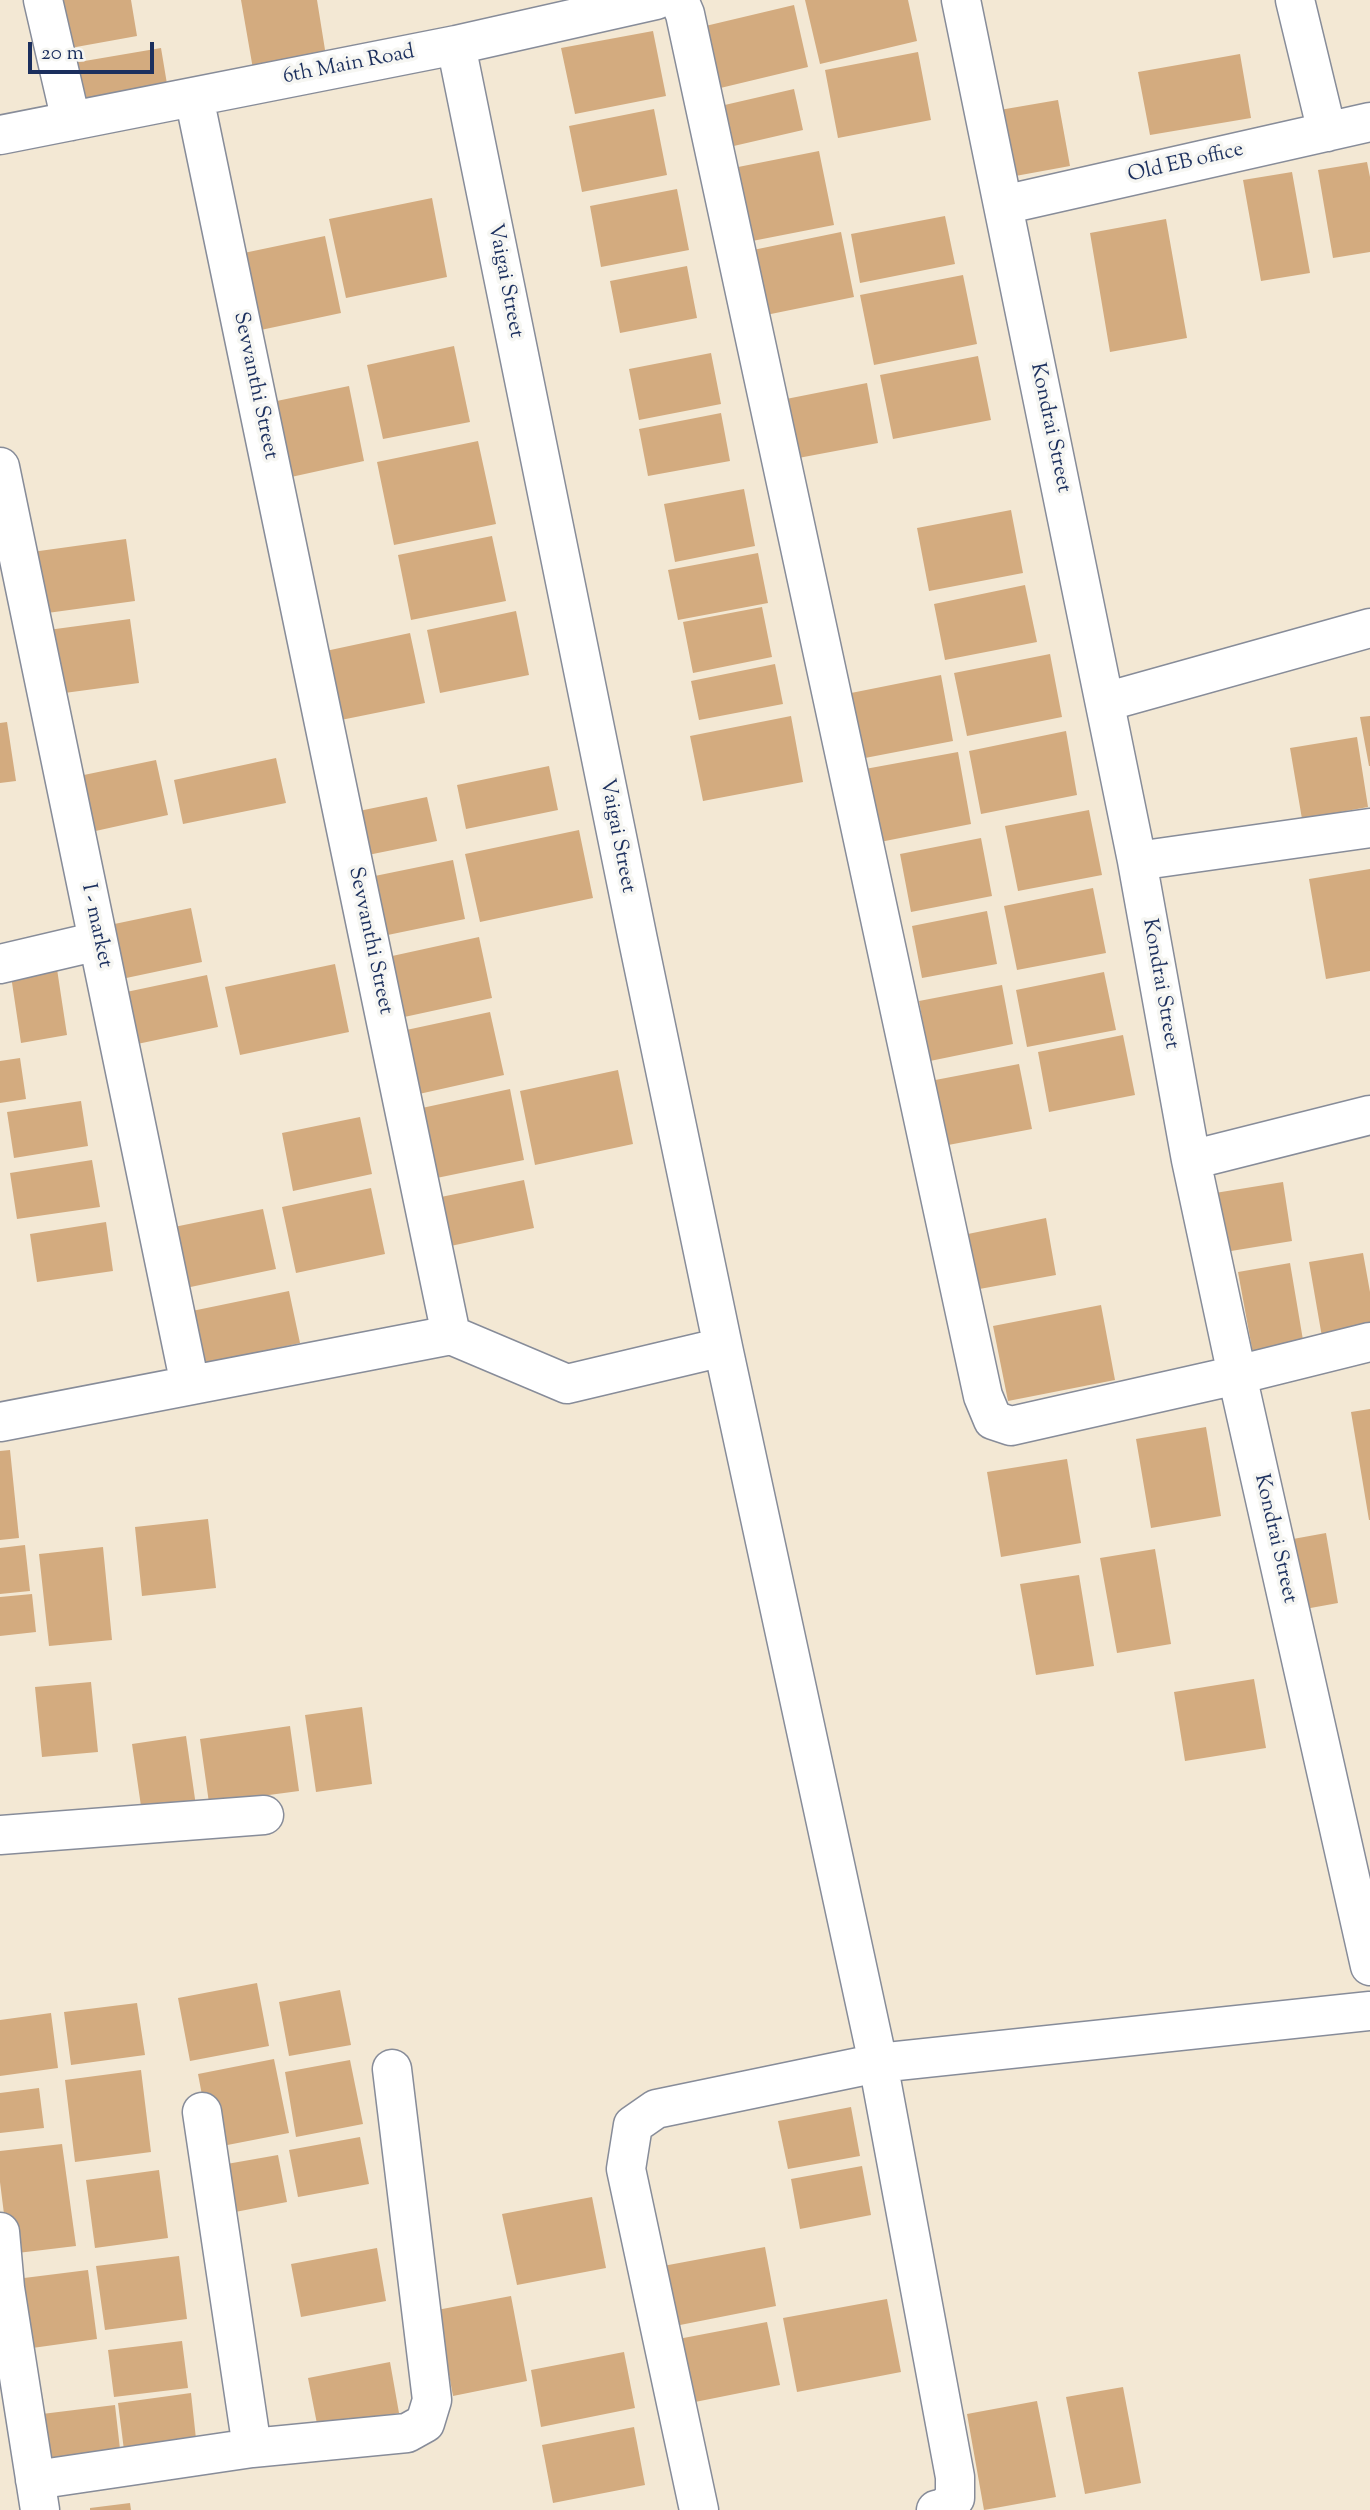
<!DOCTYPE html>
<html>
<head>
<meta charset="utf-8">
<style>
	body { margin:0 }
	#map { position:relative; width:1370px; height:2510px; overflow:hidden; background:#f3e8d4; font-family:"Sorts Mill Goudy",serif }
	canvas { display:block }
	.scale { position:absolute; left:28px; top:42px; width:126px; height:32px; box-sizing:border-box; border:4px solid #1b2f5e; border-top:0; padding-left:9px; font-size:21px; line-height:24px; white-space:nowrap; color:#1b2f5e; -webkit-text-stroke:5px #f6f6f2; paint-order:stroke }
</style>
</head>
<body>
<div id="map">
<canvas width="1370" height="2510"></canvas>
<div class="scale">20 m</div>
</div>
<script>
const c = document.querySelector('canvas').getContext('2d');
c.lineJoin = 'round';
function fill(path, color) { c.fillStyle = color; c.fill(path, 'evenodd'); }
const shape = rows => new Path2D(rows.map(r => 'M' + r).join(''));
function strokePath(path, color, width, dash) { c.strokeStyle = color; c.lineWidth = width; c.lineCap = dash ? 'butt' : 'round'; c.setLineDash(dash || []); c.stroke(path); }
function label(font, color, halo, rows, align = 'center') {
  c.font = font + ' "Sorts Mill Goudy",serif'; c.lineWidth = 7; c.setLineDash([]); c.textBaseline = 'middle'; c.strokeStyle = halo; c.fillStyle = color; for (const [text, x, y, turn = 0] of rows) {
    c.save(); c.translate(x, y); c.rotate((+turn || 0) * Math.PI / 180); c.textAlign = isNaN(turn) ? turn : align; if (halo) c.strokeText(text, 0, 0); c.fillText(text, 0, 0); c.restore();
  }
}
const building = shape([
	[57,0,131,0,137,36,65,49],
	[241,0,317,0,326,56,253,69],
	[805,0,908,0,917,41,820,64],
	[794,5,808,67,712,90,697,28],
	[653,31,666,96,575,114,561,48],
	[161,48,168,90,74,105,67,64],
	[918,52,931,120,838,138,825,70],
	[1240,54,1251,118,1150,135,1138,72],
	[794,89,803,130,725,148,716,107],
	[1058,100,1070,166,999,179,988,112],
	[654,109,667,175,582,192,569,126],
	[819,151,834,225,742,243,728,169],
	[1367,162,1370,177,1370,252,1333,258,1318,170],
	[1292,172,1310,273,1261,281,1243,180],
	[677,189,689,250,601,267,590,206],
	[432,198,447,277,346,298,329,219],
	[945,216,955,264,860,283,851,234],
	[1166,219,1187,338,1110,352,1090,233],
	[841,232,854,297,766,315,753,250],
	[325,236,341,313,256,331,239,254],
	[687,266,697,318,620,333,610,281],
	[963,275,977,344,874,365,860,295],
	[454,346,470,422,383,439,367,365],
	[711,353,721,404,639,420,629,369],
	[978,356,991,420,893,439,880,375],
	[867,383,878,443,793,459,781,400],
	[349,386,364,461,282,479,267,403],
	[721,413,730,461,648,476,639,429],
	[478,441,496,524,394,545,377,462],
	[744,489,755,546,675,562,664,504],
	[1011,510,1023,573,929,591,917,528],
	[492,536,506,601,411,620,398,555],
	[126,539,135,601,40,614,32,552],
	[758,553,768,603,678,620,668,570],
	[1025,585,1037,642,945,660,934,604],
	[762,607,772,657,693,673,683,622],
	[516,611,529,675,440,693,427,630],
	[130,619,139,683,57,694,48,630],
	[410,633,425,703,336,721,321,652],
	[1050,654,1062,717,967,736,954,673],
	[775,664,783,704,699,720,691,681],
	[941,675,953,741,865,758,851,693],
	[791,716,803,782,703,801,690,736],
	[1370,716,1370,766,1369,766,1360,717],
	[7,722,16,781,0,783,0,723],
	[1066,731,1077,795,981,814,969,751],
	[1357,737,1368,807,1302,819,1290,748],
	[958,752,971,824,880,842,865,769],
	[276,758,286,803,183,824,174,780],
	[156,760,168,815,91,832,79,776],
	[549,766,558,810,466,829,457,785],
	[427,797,437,841,363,856,354,812],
	[1089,810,1102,875,1018,891,1005,826],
	[579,830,593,898,480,922,465,854],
	[981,838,992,896,911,912,900,854],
	[453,860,465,919,378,937,365,878],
	[1370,869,1370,971,1326,979,1309,879],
	[1093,888,1106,953,1017,970,1004,906],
	[191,908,202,962,112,981,100,927],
	[987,911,997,964,922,978,912,926],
	[479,937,492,998,395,1019,383,958],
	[335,964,349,1032,240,1055,225,987],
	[57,969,67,1035,21,1043,11,976],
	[1104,972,1116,1030,1027,1047,1016,990],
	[207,975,218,1027,123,1047,112,995],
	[1002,985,1013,1044,930,1061,919,1001],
	[490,1012,504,1075,410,1096,397,1032],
	[1123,1035,1135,1095,1049,1112,1038,1052],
	[20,1058,26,1099,0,1103,0,1061],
	[1019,1064,1032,1129,943,1146,930,1081],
	[618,1070,633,1144,535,1165,520,1091],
	[510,1089,524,1160,422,1181,408,1111],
	[81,1101,88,1146,14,1158,7,1112],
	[360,1117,372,1174,293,1191,282,1133],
	[92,1160,100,1207,17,1219,10,1173],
	[524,1180,534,1228,446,1247,436,1198],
	[1283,1182,1292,1241,1225,1252,1215,1193],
	[371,1188,385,1254,296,1273,282,1207],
	[263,1209,276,1269,181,1289,169,1228],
	[1046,1218,1056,1275,974,1290,963,1235],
	[106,1222,113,1271,37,1282,30,1234],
	[1363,1253,1370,1292,1370,1329,1322,1337,1309,1262],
	[1290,1263,1304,1346,1253,1354,1238,1272],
	[289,1291,300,1343,203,1364,192,1311],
	[1101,1305,1115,1380,1008,1401,993,1326],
	[1370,1409,1370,1520,1369,1520,1351,1412],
	[1206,1427,1221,1516,1151,1528,1136,1439],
	[10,1450,19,1538,0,1540,0,1451],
	[1067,1459,1081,1543,1001,1557,987,1472],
	[208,1519,216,1588,142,1596,135,1527],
	[1326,1533,1338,1603,1294,1611,1282,1541],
	[25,1545,30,1591,0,1594,0,1548],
	[103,1547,112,1640,49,1646,39,1554],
	[1155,1549,1171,1644,1117,1653,1100,1558],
	[1079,1575,1094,1666,1036,1675,1020,1584],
	[32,1594,36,1632,0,1636,0,1597],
	[1254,1679,1266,1748,1185,1761,1174,1692],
	[91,1682,98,1752,42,1757,35,1687],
	[362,1707,372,1784,316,1792,305,1715],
	[290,1726,299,1791,209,1803,200,1739],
	[186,1736,197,1813,143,1820,132,1744],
	[257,1983,269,2046,190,2061,178,1998],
	[340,1990,351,2045,289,2056,279,2002],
	[137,2003,145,2055,71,2065,64,2012],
	[51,2013,58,2068,0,2076,0,2020],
	[274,2059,289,2133,212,2148,198,2074],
	[350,2060,363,2124,296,2137,285,2072],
	[141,2070,151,2152,75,2162,65,2080],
	[39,2088,44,2128,0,2133,0,2093],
	[851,2107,860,2156,788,2169,778,2121],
	[360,2137,369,2184,298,2197,289,2150],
	[62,2144,76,2246,9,2254,0,2182,0,2151],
	[278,2155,287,2202,230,2213,221,2165],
	[862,2166,871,2215,800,2229,791,2179],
	[159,2170,168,2238,95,2248,86,2180],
	[592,2197,606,2268,517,2285,502,2214],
	[765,2247,776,2306,675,2326,663,2266],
	[377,2248,386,2301,301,2317,291,2264],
	[179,2256,187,2319,105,2330,96,2266],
	[88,2270,97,2339,25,2349,16,2279],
	[511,2296,527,2381,453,2396,437,2310],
	[887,2299,901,2372,797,2392,783,2318],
	[767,2322,780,2385,685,2404,673,2340],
	[182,2341,188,2388,114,2397,108,2350],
	[624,2352,635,2408,541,2427,531,2370],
	[390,2362,399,2413,318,2429,308,2378],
	[1123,2387,1141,2483,1085,2494,1066,2397],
	[191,2393,197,2448,125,2458,118,2403],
	[1037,2401,1056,2497,984,2510,967,2414],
	[115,2405,121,2458,41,2469,34,2415],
	[634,2427,645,2485,553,2503,542,2445],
	[130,2503,131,2510,90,2510,90,2508]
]);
const minor = shape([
	[43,0,71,121],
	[679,0,685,14,983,1396,993,1420,1011,1426,1237,1375,1370,1342],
	[961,0,1137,861,1191,1160,1237,1375,1370,1966],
	[1295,0,1327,132],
	[0,135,456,45,656,0],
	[1003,205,1370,122],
	[0,467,190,1385],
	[1105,702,1370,628],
	[1137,861,1370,828],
	[0,964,98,941],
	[1191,1160,1370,1115],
	[451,1335,567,1384,723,1347,638,940,456,45],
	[723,1347,878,2063,955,2477,955,2498,944,2508,936,2510],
	[0,1422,451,1335,194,97],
	[0,1835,264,1815],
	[202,2112,252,2448],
	[0,2232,5,2288,40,2510],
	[35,2480,252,2448,407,2433,425,2423,432,2400,392,2069],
	[699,2510,626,2169,633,2125,656,2109,878,2063,1370,2011]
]);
const streetNames = [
	["6th Main Road",349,66,-11],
	["Old EB office",1186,164,-13],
	["Vaigai Street",504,281,79],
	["Sevvanthi Street",254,386,78],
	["Kondrai Street",1049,428,78],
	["Vaigai Street",616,836,79],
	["I - market",95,926,78],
	["Sevvanthi Street",369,941,78],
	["Kondrai Street",1159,984,80],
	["Kondrai Street",1274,1539,77]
];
fill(building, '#d3ab7f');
strokePath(minor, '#878c99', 41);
strokePath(minor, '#fff', 38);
label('21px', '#1b2f5e', '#f6f6f2', streetNames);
</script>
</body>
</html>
